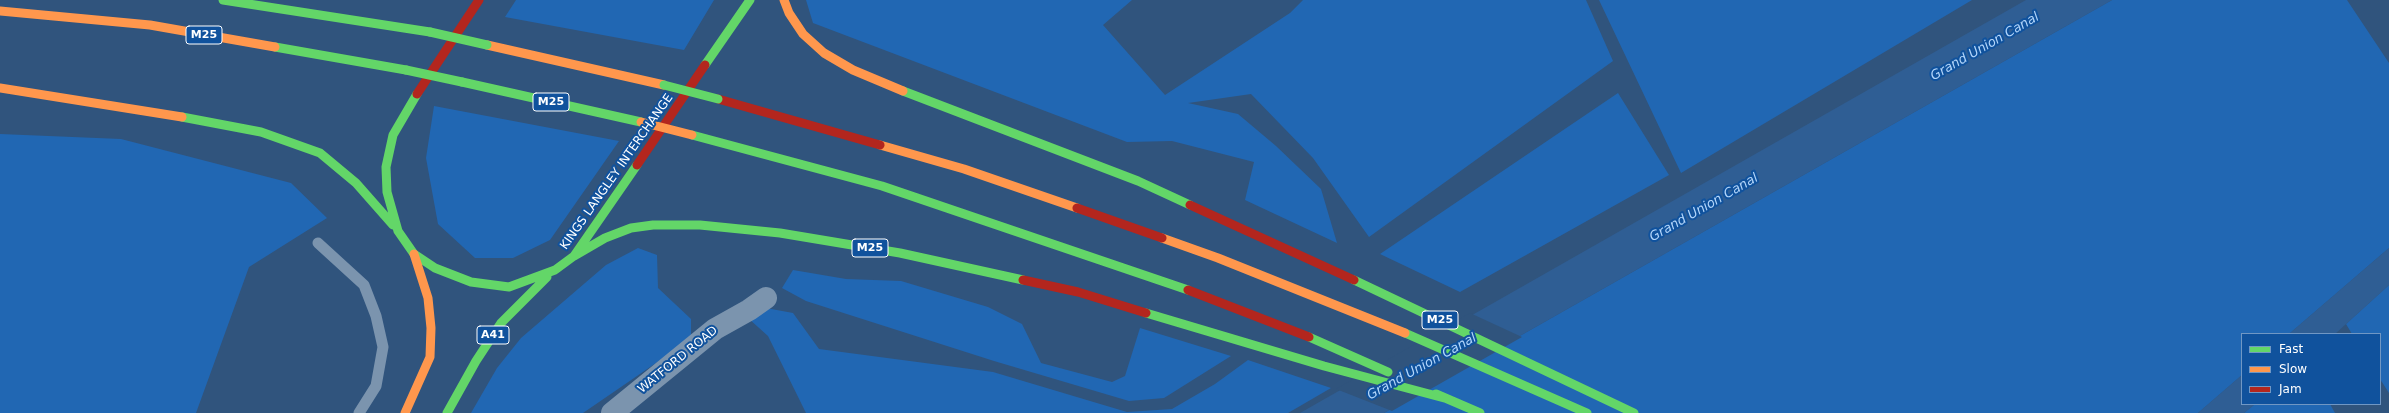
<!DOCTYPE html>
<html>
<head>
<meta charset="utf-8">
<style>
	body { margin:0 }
	#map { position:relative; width:2389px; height:413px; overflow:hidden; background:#30547d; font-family:"DejaVu Sans",sans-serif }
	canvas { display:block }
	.legend { position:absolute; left:2241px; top:333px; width:140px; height:72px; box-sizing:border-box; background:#10529d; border:1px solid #7097c4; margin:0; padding:5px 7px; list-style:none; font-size:12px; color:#fff }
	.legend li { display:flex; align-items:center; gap:8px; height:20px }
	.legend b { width:20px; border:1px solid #7097c4 }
</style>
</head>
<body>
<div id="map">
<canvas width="2389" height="413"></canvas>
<ul class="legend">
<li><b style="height:5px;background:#63d668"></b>Fast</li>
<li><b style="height:5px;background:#ff974d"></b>Slow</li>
<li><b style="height:5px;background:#b3261e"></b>Jam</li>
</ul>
</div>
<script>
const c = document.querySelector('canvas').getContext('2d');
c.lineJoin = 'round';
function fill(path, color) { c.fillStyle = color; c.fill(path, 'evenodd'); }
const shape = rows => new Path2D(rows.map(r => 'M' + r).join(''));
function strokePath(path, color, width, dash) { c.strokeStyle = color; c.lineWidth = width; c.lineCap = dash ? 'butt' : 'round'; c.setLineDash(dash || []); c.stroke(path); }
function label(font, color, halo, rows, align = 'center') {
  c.font = font + ' "DejaVu Sans",sans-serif'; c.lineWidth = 4; c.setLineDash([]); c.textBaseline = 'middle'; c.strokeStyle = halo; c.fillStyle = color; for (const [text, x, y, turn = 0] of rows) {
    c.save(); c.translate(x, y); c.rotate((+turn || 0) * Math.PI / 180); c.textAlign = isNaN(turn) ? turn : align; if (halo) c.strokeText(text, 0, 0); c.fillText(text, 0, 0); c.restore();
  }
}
const green = shape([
	[516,0,714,0,684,50,505,17],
	[806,0,1132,0,1103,25,1165,95,1290,13,1303,0,1586,0,1613,61,1369,237,1313,158,1251,94,1188,103,1238,114,1276,146,1321,189,1337,243,1245,200,1254,162,1172,141,1127,142,813,23],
	[1599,0,1972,0,1681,173],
	[2112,0,2347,0,2389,63,2389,248,2289,334,2242,334,2242,375,2198,413,1384,413],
	[1618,93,1669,175,1460,292,1380,254],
	[434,106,619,141,550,240,513,258,475,258,438,224,426,158],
	[0,134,121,139,291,183,327,218,249,267,196,413,0,413],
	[638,248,657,255,658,288,691,319,691,339,583,413,471,413,497,368,521,338,606,265],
	[793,270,846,279,901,281,988,307,1022,324,1041,363,1112,382,1125,376,1140,328,1231,356,1164,398,1129,401,994,361,806,301,782,288],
	[2389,285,2389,393,2380,379,2380,334,2352,334,2346,324],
	[766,308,793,313,819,349,993,372,1127,412,1172,409,1215,384,1248,360,1331,388,1288,413,806,413,768,336,748,318],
	[2255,404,2330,404,2335,413,2244,413]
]);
const water = shape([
	[2026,0,2112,0,1384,413,1300,413],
	[2389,248,2389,285,2335,334,2289,334],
	[2242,375,2242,404,2255,404,2244,413,2198,413]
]);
const pier = shape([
	[1470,313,1522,337,1392,411,1336,389]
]);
const lane = shape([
	[318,243,364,285,376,316,383,347,376,386,359,413]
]);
const street = shape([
	[612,413,715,329,749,310,766,298]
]);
const fast = shape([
	[223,0,430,32],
	[275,47,406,70],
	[705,65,750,0],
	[462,82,641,122],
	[903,91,1138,181,1190,205],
	[417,94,393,135,386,167,387,192,398,231,414,254,435,268,471,282,509,287,555,270,574,256,637,165],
	[182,117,261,132,320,153,356,183,393,225],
	[692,135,882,186,1188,290],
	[574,256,605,238,631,228,653,225,700,225,780,233,900,253,1023,280],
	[1354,280,1634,413],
	[1146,313,1324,366,1448,399],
	[1405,333,1587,413],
	[1309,337,1388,372],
	[1436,394,1480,413],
	[447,413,476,361,501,323,547,277]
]);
const slow = shape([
	[784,0,789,13,803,34,824,53,853,70,903,91],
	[0,11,150,25,275,47],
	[487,45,664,85],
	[0,88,182,117],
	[880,145,964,169,1077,208],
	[1162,238,1218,258,1405,333],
	[405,413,430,357,431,328,428,298,414,254]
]);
const jam = shape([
	[417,94,479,0],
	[718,99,880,145],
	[637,165,705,65],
	[1190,205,1354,280],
	[1077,208,1162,238],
	[1023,280,1078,292,1146,313],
	[1188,290,1309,337]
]);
const fastBridge = shape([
	[430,32,487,45],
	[406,70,462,82],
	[664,85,718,99]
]);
const slowBridge = shape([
	[641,122,692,135]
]);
const shields = [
	[204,35,36],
	[551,102,36],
	[870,248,36],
	[1440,320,36],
	[493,335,32]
];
const shieldNames = [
	["M25",204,35],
	["M25",551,102],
	["M25",870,248],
	["M25",1440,320],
	["A41",493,335]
];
const streetNames = [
	["KINGS LANGLEY INTERCHANGE",617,172,-55],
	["WATFORD ROAD",678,360,-39]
];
const waterNames = [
	["Grand Union Canal",1985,47,-30],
	["Grand Union Canal",1704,208,-30],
	["Grand Union Canal",1422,367,-29]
];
fill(green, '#2167b3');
fill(water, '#2f5e94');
fill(pier, '#30547d');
strokePath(lane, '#7b94ae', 11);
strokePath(street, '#7b94ae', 22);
strokePath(fast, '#63d668', 9);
strokePath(slow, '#ff974d', 9);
strokePath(jam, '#b3261e', 9);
strokePath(fastBridge, '#63d668', 9);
strokePath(slowBridge, '#ff974d', 9);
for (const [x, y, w] of shields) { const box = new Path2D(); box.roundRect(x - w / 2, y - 9, w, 18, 3); c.fillStyle = '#10529d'; c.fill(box); strokePath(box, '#fff', 1); }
label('bold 11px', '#fff', null, shieldNames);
label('12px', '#fff', '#10529d', streetNames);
label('italic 13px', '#b3d6fb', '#10529d', waterNames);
</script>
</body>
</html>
